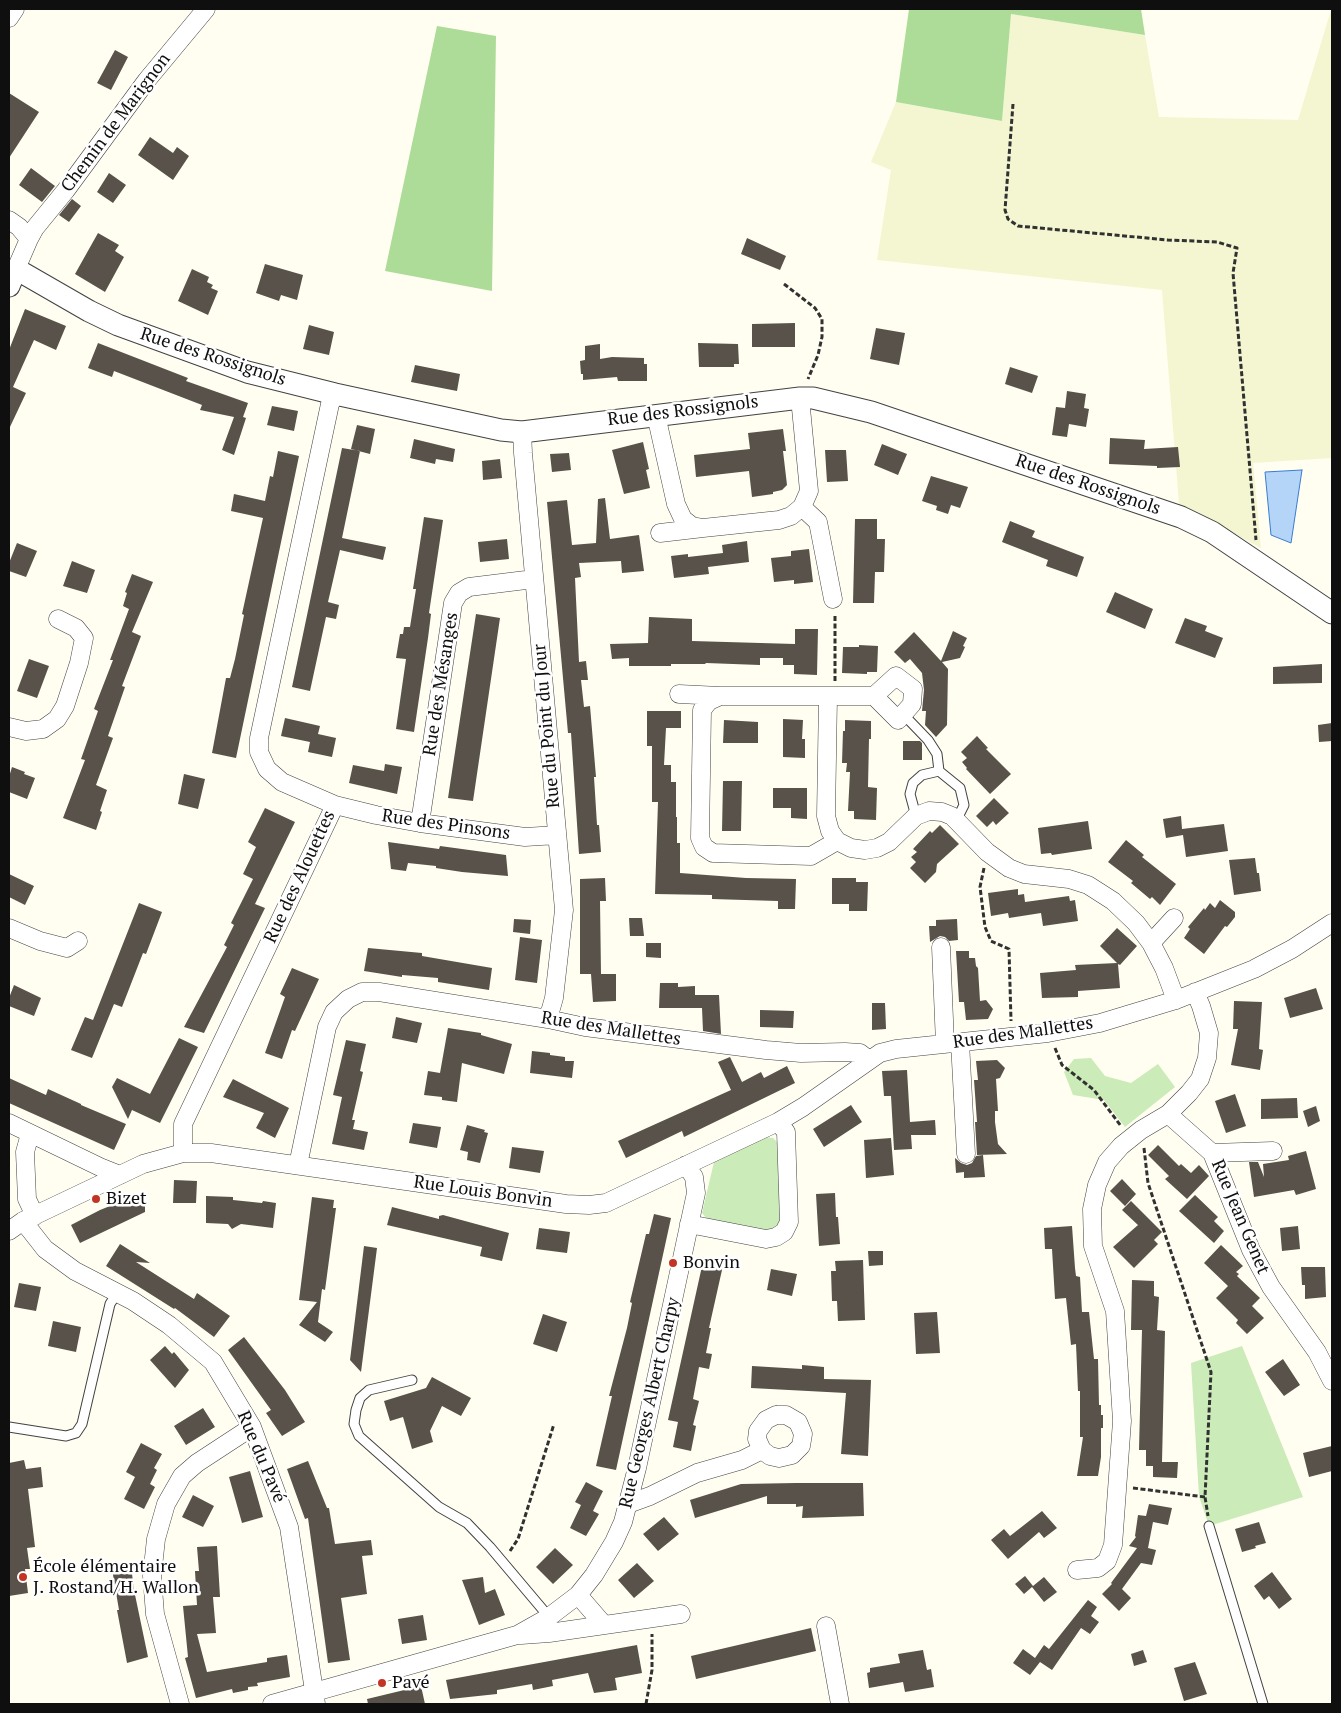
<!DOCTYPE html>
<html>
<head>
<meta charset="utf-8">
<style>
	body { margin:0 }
	#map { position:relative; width:1341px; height:1713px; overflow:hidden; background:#fffef1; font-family:"PT Serif",serif }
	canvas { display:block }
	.frame { position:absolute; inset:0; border:10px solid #0f0f0f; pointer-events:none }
</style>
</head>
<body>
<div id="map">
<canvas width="1341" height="1713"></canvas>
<div class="frame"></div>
</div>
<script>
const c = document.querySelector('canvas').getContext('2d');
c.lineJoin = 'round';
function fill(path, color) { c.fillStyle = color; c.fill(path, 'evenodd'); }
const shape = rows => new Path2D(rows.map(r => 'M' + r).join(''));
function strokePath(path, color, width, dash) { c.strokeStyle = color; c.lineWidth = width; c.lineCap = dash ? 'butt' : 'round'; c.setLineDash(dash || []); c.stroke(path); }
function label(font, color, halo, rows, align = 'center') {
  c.font = font + ' "PT Serif",serif'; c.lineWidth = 5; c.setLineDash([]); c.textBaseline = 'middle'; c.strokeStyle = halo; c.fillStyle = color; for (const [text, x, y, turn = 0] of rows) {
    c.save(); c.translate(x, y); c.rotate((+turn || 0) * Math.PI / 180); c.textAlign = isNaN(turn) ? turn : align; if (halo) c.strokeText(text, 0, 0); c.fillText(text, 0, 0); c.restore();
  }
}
const farmland = shape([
	[1330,13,1332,13,1332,458,1253,463,1261,548,1179,504,1162,290,877,260,891,170,871,162,896,102,1002,121,1011,14,1145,35,1159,117,1298,120]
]);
const green = shape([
	[1091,1058,1105,1076,1131,1083,1158,1064,1175,1087,1125,1127,1104,1100,1073,1095,1064,1072,1074,1059],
	[766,1137,773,1138,778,1143,780,1221,775,1228,766,1232,708,1220,702,1213,714,1162],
	[1242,1346,1303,1497,1209,1526,1199,1496,1191,1363]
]);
const forest = shape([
	[909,9,1141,9,1145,35,1011,14,1002,121,896,102],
	[437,26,496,36,492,291,385,271]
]);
const water = shape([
	[1302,470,1291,543,1271,535,1265,472,1302,470]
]);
const building = shape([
	[115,50,128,57,111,90,97,83],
	[9,93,39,112,9,158],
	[150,137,173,153,177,147,189,156,173,180,138,155],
	[31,168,55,186,42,202,19,185],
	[109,173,126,185,113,203,97,192],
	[72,199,81,206,69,222,59,215],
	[98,233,119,245,115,251,124,257,105,292,75,274],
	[747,238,786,256,780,270,741,254],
	[265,264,303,275,297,300,281,295,279,301,256,293],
	[192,269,209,277,207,282,213,285,211,288,218,291,208,315,178,301],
	[25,309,66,326,56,350,34,340,13,387,26,393,9,429,9,350],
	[795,323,795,347,752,347,752,324],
	[309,325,334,332,329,355,303,349],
	[876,328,905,333,899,365,870,359],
	[98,343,188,378,186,381,248,403,243,417,246,418,234,455,222,450,234,417,200,410,202,405,114,371,112,377,88,368],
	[698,343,738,344,739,364,734,364,734,367,699,367],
	[600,344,600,359,612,357,644,358,644,364,647,364,647,381,618,381,617,377,583,380,583,374,581,374,580,361,585,360,585,346],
	[415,365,460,374,457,391,411,382],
	[1010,367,1038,376,1032,393,1005,384],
	[1067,391,1086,394,1084,408,1089,409,1086,427,1069,424,1067,437,1052,435,1056,407,1065,408],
	[272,406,298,411,294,431,267,425],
	[357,425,375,429,370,454,351,449],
	[783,429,786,451,783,451,787,485,782,490,773,492,773,494,752,497,749,471,696,477,694,455,750,449,748,433],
	[1110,438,1145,440,1144,449,1178,447,1180,467,1157,468,1157,466,1109,464],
	[414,439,455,449,453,462,436,459,435,464,410,458],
	[643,442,649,469,646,470,650,488,624,494,612,450],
	[882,444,907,454,898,475,874,465],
	[342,448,360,451,342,538,386,547,383,560,340,550,328,602,339,605,336,619,326,617,310,691,292,687],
	[825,450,846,450,848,481,827,482],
	[278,451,299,456,236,758,212,753,226,678,230,678,235,659,244,615,242,614,263,518,231,511,234,494,265,501,270,476,273,477],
	[569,453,571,470,552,472,550,454],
	[500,459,502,478,483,480,482,461],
	[931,476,968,487,960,508,951,505,948,514,936,510,937,506,922,501],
	[605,498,610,539,639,535,644,571,622,573,621,561,579,563,581,577,575,578,579,662,586,661,588,680,581,680,584,707,590,706,596,777,594,777,597,825,599,825,601,852,579,854,571,733,568,733,547,502,567,500,572,545,596,543,598,499],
	[424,517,443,520,429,613,431,614,428,638,414,732,396,729,406,659,396,658,400,634,403,634,404,627,410,627,416,589,413,589],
	[855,519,877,519,877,539,885,539,884,572,875,572,874,603,853,603],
	[1010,521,1035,531,1032,537,1084,557,1077,577,1046,566,1048,560,1002,542],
	[507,539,509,559,480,562,478,542],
	[747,541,749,562,708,567,709,574,674,578,671,556,688,554,688,557,723,553,722,545],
	[17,543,37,551,26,577,9,571,9,563],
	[809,549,813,582,794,584,794,580,774,582,771,558,791,556,791,551],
	[72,561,95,570,87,593,63,586],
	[132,574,153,582,132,632,141,636,122,686,125,687,108,736,113,738,96,785,107,790,100,811,102,812,96,830,63,818,85,760,81,759,98,711,94,709,113,660,110,660,129,609,123,606,127,593,125,592],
	[1115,592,1153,609,1145,629,1106,612],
	[476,614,500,618,473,801,448,798],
	[649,617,692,619,692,641,795,644,795,629,818,629,817,675,794,674,794,665,783,665,783,658,760,658,760,665,706,663,705,664,671,664,671,666,629,666,629,658,612,659,610,644,648,643],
	[1185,618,1207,626,1205,631,1223,638,1215,658,1175,643],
	[953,631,967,638,963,646,965,647,960,658,942,662,948,669,947,725,936,737,925,725,926,711,922,711,924,690,922,673,910,659,905,663,894,652,914,632,941,661],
	[859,645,878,646,877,672,867,672,867,674,842,673,843,647,859,647],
	[29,659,49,666,37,698,17,691],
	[1322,664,1322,683,1273,684,1273,667],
	[647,711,681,711,681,728,666,728,664,765,671,765,671,782,676,782,676,817,677,817,677,843,680,843,680,873,746,878,796,879,795,909,778,909,778,901,712,899,712,895,655,894,658,802,652,802,652,746,647,746],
	[285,718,320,726,318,734,336,738,332,757,308,752,310,742,281,736],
	[783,719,803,720,802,739,805,739,805,758,783,757],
	[724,720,758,722,758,743,723,743],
	[845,720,871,721,871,739,869,739,868,787,877,788,876,820,854,819,854,811,848,811,850,772,846,772,847,763,842,763,843,731,845,731],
	[1332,723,1332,741,1319,742,1318,725],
	[977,736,988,748,986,749,1011,774,990,794,966,769,967,768,962,762,967,758,961,752],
	[903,741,920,741,922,743,922,760,903,760],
	[385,764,402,767,397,794,349,783,353,765,384,771],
	[12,767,25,772,24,774,35,778,27,799,9,792,9,777],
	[184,774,205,779,198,809,178,804],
	[723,781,742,781,741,831,722,831],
	[773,788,807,788,807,819,791,818,791,808,773,808],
	[994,798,1009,813,996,825,993,821,987,827,976,816],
	[265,808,295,822,255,904,265,908,204,1033,184,1027,227,947,224,945,234,925,231,923,253,879,243,874,256,847,248,842],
	[1181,816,1182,829,1224,824,1228,851,1186,857,1183,835,1166,838,1163,819],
	[1088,821,1092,849,1052,855,1051,853,1041,854,1038,828],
	[940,825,959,844,937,864,936,872,925,883,910,868,916,862,911,857,917,852,913,849,930,831,932,833],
	[1126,840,1144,855,1142,857,1176,884,1160,905,1152,897,1150,899,1131,883,1133,881,1108,862],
	[388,842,439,849,440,846,506,855,508,876,462,872,436,868,436,866,408,863,406,871,391,869],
	[1255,858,1257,873,1259,873,1261,891,1234,895,1229,860],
	[9,874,34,886,25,905,9,897],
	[605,878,606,901,600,901,601,974,580,974,580,879],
	[832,878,856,878,856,882,868,882,867,911,849,911,849,904,832,904],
	[1018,889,1018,895,1024,894,1025,902,1069,896,1070,901,1075,900,1078,921,1043,926,1041,913,1009,918,1008,913,991,916,988,893],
	[1220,900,1235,912,1235,917,1227,927,1225,926,1204,954,1184,938,1190,929,1188,927,1204,908,1205,910,1210,903,1215,908],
	[139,903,162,912,146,954,143,953,122,1007,114,1004,92,1058,71,1050,85,1017,93,1020],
	[629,918,642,918,644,936,630,936],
	[514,919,531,920,530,934,513,932],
	[957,919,958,940,949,941,945,937,940,936,930,942,929,926,936,926,936,920],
	[1117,928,1137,946,1120,965,1118,964,1120,988,1078,991,1078,997,1042,998,1040,973,1076,970,1075,965,1117,963,1100,946],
	[520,937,542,940,537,983,515,980],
	[646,943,661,943,661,958,646,957],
	[368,948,422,953,422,956,492,968,489,990,438,982,438,978,402,975,402,977,364,971],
	[956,951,969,951,969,958,975,958,976,966,978,968,980,1001,986,1000,993,1009,988,1019,966,1020,964,1002,959,1002],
	[292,968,319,979,295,1031,292,1030,282,1059,265,1053,285,997,280,994],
	[591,974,616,974,616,1001,593,1002],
	[660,983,678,983,678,987,695,986,695,995,719,995,721,1034,703,1031,702,1008,659,1008],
	[14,985,41,998,34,1016,9,1006,9,998],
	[1316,988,1323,1009,1290,1018,1284,998],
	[1234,1001,1262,1002,1259,1049,1263,1050,1260,1070,1231,1065,1238,1029,1233,1029],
	[872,1003,885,1003,886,1029,872,1030],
	[760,1010,794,1011,793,1028,760,1027],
	[396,1017,422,1023,417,1043,392,1038],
	[448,1028,481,1033,481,1035,512,1044,504,1074,462,1063,457,1102,442,1100,442,1097,424,1095,428,1071,440,1073],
	[179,1038,198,1047,160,1123,132,1110,128,1119,112,1087,117,1078,150,1094],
	[346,1040,366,1044,360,1071,363,1072,352,1120,355,1120,353,1129,368,1132,364,1150,332,1144,342,1097,333,1095],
	[532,1051,550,1053,550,1055,565,1057,565,1061,574,1061,572,1078,530,1073],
	[730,1057,742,1082,761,1072,764,1078,787,1066,795,1083,684,1137,682,1131,626,1158,618,1141,731,1090,718,1062],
	[997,1060,1005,1068,1000,1078,996,1079,998,1111,995,1111,995,1122,998,1144,1007,1154,977,1155,975,1122,977,1122,974,1080,978,1080,976,1061],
	[907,1070,910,1122,935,1120,936,1135,911,1135,912,1149,894,1150,891,1096,884,1096,882,1071],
	[9,1078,46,1095,48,1089,81,1104,81,1105,126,1124,114,1150,9,1103],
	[233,1079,289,1108,275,1138,256,1128,264,1113,223,1097],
	[1235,1094,1246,1126,1226,1133,1215,1101],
	[1297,1098,1298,1118,1261,1119,1261,1099],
	[851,1105,862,1122,824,1147,813,1129],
	[1316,1106,1320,1121,1308,1127,1303,1111],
	[413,1123,441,1127,437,1148,409,1143],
	[467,1125,485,1130,484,1132,488,1133,480,1163,467,1160,468,1152,460,1150],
	[891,1138,894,1175,866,1178,864,1140],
	[1158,1145,1179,1166,1181,1164,1191,1173,1199,1165,1209,1176,1187,1199,1165,1179,1169,1176,1148,1155],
	[512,1147,544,1151,540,1173,509,1168],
	[1306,1151,1316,1189,1296,1195,1294,1190,1254,1197,1249,1162,1258,1162,1264,1177,1263,1164,1289,1160,1288,1156],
	[983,1155,985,1177,964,1178,964,1172,956,1173,955,1158,961,1163,967,1165,972,1163,976,1156],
	[1122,1179,1136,1194,1125,1206,1110,1191],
	[174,1180,197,1181,196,1203,173,1203],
	[835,1193,836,1217,838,1217,840,1244,819,1246,816,1194],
	[140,1194,145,1207,145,1212,80,1243,71,1225,100,1210],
	[1195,1195,1218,1217,1214,1221,1224,1231,1214,1243,1179,1211],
	[206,1196,233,1197,233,1200,262,1203,263,1201,276,1203,273,1228,241,1224,232,1229,228,1224,206,1223],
	[312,1197,334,1200,333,1208,336,1208,325,1290,322,1289,318,1322,333,1332,325,1342,299,1325,317,1302,299,1300],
	[1131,1201,1162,1232,1154,1240,1158,1244,1134,1268,1113,1247,1138,1225,1139,1226,1122,1210],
	[392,1207,439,1219,439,1216,443,1215,509,1233,502,1261,480,1256,482,1247,387,1225],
	[654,1214,671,1218,616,1470,596,1466,612,1396,609,1396,627,1328,632,1303,630,1302,646,1234,649,1234],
	[1072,1226,1075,1268,1076,1276,1080,1277,1082,1312,1089,1312,1094,1359,1098,1359,1099,1405,1101,1405,1101,1415,1103,1415,1103,1428,1101,1428,1101,1457,1098,1476,1077,1476,1083,1437,1080,1437,1080,1391,1078,1391,1076,1344,1071,1345,1066,1298,1055,1299,1052,1249,1045,1249,1044,1228],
	[1298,1226,1300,1249,1282,1251,1280,1228],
	[539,1228,570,1232,567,1253,536,1249],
	[120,1244,150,1263,136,1262,194,1299,197,1293,230,1316,214,1337,175,1308,174,1309,106,1266],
	[1221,1245,1243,1266,1236,1272,1239,1274,1237,1276,1260,1298,1252,1306,1264,1318,1247,1334,1236,1323,1238,1320,1216,1298,1228,1286,1204,1263],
	[364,1246,377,1248,361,1372,350,1360],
	[868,1251,883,1251,883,1265,869,1266],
	[704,1257,724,1261,709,1328,711,1328,706,1353,712,1354,709,1369,699,1367,693,1399,699,1401,693,1425,696,1426,691,1451,673,1447,678,1422,668,1420],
	[863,1260,865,1320,838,1321,837,1301,832,1301,831,1271,836,1271,835,1261],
	[1301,1267,1325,1267,1326,1297,1305,1299,1305,1285,1302,1285],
	[771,1269,797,1274,792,1296,767,1290],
	[1132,1280,1154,1281,1154,1296,1159,1297,1157,1330,1165,1331,1162,1462,1178,1462,1177,1478,1153,1477,1153,1466,1146,1466,1146,1450,1139,1450,1142,1330,1131,1330],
	[19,1283,41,1287,36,1311,14,1307],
	[937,1312,940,1353,916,1354,914,1313],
	[543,1314,567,1322,557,1352,533,1344],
	[53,1321,81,1327,76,1352,48,1346],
	[244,1337,285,1390,305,1422,282,1436,266,1413,271,1410,228,1350],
	[165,1346,172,1354,174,1352,189,1370,175,1388,150,1360],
	[1283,1359,1300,1385,1284,1396,1265,1372],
	[802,1365,824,1367,824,1379,871,1380,868,1456,841,1454,846,1393,751,1388,752,1366,802,1369],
	[432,1377,471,1398,461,1416,442,1406,430,1431,433,1442,412,1449,403,1417,390,1421,384,1401,426,1388],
	[203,1408,215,1427,186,1445,174,1426],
	[141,1443,162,1454,154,1468,157,1470,150,1484,155,1487,144,1509,124,1499,135,1477,126,1472],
	[1332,1446,1332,1471,1309,1477,1303,1453],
	[24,1460,26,1469,41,1467,43,1487,28,1489,35,1547,27,1548,30,1569,25,1569,28,1593,9,1596,9,1463],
	[308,1461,327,1508,329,1508,335,1544,371,1540,373,1555,362,1556,367,1594,341,1598,350,1660,328,1663,308,1518,305,1519,287,1469],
	[250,1471,263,1517,242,1523,229,1477],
	[586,1482,603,1491,593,1511,599,1514,586,1536,570,1528,581,1505,575,1502],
	[796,1483,863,1483,864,1516,802,1518,803,1506,796,1507,796,1504,767,1504,767,1496,695,1518,690,1500,741,1484],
	[193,1495,214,1506,203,1527,182,1517],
	[1149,1504,1172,1508,1168,1525,1153,1522,1148,1548,1156,1550,1152,1565,1141,1563,1122,1589,1131,1598,1119,1611,1102,1594,1112,1584,1111,1583,1137,1548,1129,1546,1136,1537,1135,1536,1138,1515,1146,1516],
	[1042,1511,1057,1528,1044,1538,1039,1532,1008,1559,991,1540,1004,1529,1010,1536],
	[664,1517,679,1534,658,1551,643,1534],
	[1259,1522,1266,1543,1255,1546,1256,1548,1242,1552,1235,1529],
	[217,1546,220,1597,213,1597,216,1633,197,1634,207,1672,267,1662,267,1658,287,1655,290,1677,257,1683,258,1686,248,1687,248,1690,233,1693,232,1689,196,1698,185,1658,188,1657,183,1606,197,1605,195,1571,199,1571,197,1547],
	[555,1548,573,1565,553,1584,536,1567],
	[637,1563,654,1581,634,1598,618,1580],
	[131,1566,134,1590,148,1657,127,1663,117,1610,119,1610,112,1569],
	[1272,1572,1292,1599,1279,1609,1269,1596,1264,1600,1254,1586],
	[1025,1576,1033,1586,1044,1577,1057,1592,1044,1602,1032,1587,1024,1594,1015,1584],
	[483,1577,485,1593,495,1589,505,1615,479,1625,462,1580],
	[1088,1600,1097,1607,1091,1616,1099,1622,1090,1634,1081,1628,1052,1670,1040,1662,1030,1675,1013,1663,1023,1649,1035,1658,1044,1645,1049,1649],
	[423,1615,427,1640,402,1644,398,1619],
	[811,1628,816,1651,696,1679,691,1656],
	[637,1645,642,1673,615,1678,617,1690,594,1693,588,1673,552,1680,553,1686,533,1690,532,1684,497,1690,497,1694,450,1699,446,1680],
	[923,1650,927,1670,931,1669,934,1687,905,1692,903,1682,869,1688,867,1673,870,1672,870,1668,900,1663,898,1654],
	[1143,1650,1147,1662,1134,1666,1131,1654],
	[1195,1662,1207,1694,1184,1701,1174,1668],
	[421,1686,425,1704,368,1704,367,1699]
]);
const path = shape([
	[1013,104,1005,210,1008,219,1018,226,1168,240,1217,242,1237,248,1233,273,1256,540],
	[784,284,815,308,822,319,822,337,818,355,808,379],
	[835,681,835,615],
	[984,868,980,887,985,927,991,941,1009,949,1011,1021],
	[1055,1048,1062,1065,1094,1090,1121,1126],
	[1144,1148,1148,1183,1211,1372,1205,1497,1208,1516],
	[1133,1488,1205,1497],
	[510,1551,518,1539,554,1424],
	[646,1704,652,1670,652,1634]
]);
const service = shape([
	[903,714,928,740,937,754,939,771],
	[916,816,910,794,913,783,922,775,939,771,960,788,964,805,956,821],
	[412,1380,369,1390,360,1398,356,1410,354,1424,359,1436,439,1507,467,1523,490,1547,549,1617],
	[9,1427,66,1436,76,1433,82,1424,110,1304,117,1293],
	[1209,1526,1263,1704]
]);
const minor = shape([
	[9,18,15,9],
	[9,220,19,227,29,239],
	[16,269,29,239,35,228,66,190,147,80,206,9],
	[656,415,676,504,683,519,692,526,703,528,779,520,791,516,802,507,809,491,800,398],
	[522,432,523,453,564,910,554,998,548,1019],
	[802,507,818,522,833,599],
	[660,533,703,528],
	[679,694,720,696],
	[828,697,826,816,830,831,837,841,851,848,865,850,877,848,889,842,916,816,929,811,942,812,952,816,987,852,1009,868,1024,874,1069,879,1088,885,1113,901,1136,923,1151,943,1164,968,1176,1000],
	[9,727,26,731,43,729,57,719,65,706,79,663,84,638,76,628,58,619],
	[335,805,376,815,420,823,525,837,557,835],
	[420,823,453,603,459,593,469,587,534,579],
	[837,841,811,856,713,853,704,847,700,838,702,710,709,701,720,696,874,696,896,676,913,689,912,704,898,720,874,696],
	[9,928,40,941,67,948,78,941],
	[1151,943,1174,918],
	[941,947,945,1044],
	[960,1042,966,1154],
	[1168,1114,1212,1153,1251,1250,1271,1287,1317,1352,1332,1381],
	[9,1123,100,1167,120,1175],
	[30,1134,25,1152,27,1199,35,1216],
	[183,1153,183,1124,335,805,282,782,267,769,259,752,259,738,330,404,335,394],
	[1212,1153,1273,1151],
	[298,1165,327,1027,334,1012,348,999,362,992,379,992,548,1019,585,1027,766,1050,801,1053,845,1052,860,1053,869,1060],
	[23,1221,45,1249,75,1271,133,1301,169,1325,213,1362,252,1427,289,1527,316,1704],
	[689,1224,766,1239,776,1237,784,1232,789,1222,786,1132,778,1122],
	[9,1231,23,1221,143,1164,183,1153,211,1153,566,1204,589,1205,606,1203,778,1122,803,1107,880,1053,896,1049,1048,1033,1100,1023,1176,1000,1254,969,1292,949,1332,923],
	[776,1415,786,1415,798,1422,803,1434,801,1446,792,1455,779,1458,770,1456,762,1450,757,1439,758,1431,766,1420,776,1415],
	[628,1504,650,1496,697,1473,742,1460,762,1450],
	[1077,1570,1098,1568,1107,1561,1113,1545,1122,1421,1115,1311,1093,1246,1092,1209,1097,1185,1107,1162,1121,1146,1141,1130,1168,1114,1189,1093,1200,1079,1207,1058,1209,1033,1201,1006,1195,992],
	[578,1595,604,1625],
	[826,1626,840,1704],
	[521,1635,549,1633,681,1614],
	[180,1704,155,1614,152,1576,156,1539,166,1504,182,1476,197,1463,252,1427],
	[272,1704,517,1635,549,1617,578,1595,594,1575,614,1542,623,1522,637,1468,696,1193,694,1177,686,1165]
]);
const tertiary = shape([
	[9,286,16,269,89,311,118,325,247,372,335,394,501,430,522,432,800,398,813,398,871,412,1181,517,1212,532,1332,613]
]);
const markers = [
	[96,1199,5,"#c33423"],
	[673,1263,5,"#c33423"],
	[23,1577,5,"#c33423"],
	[382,1683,5,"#c33423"]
];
const streetNames = [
	["Chemin de Marignon",116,123,-53],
	["Rue des Rossignols",213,357,18],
	["Rue des Rossignols",683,411,-7],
	["Rue des Rossignols",1088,485,19],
	["Rue des Mésanges",441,684,-81],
	["Rue du Point du Jour",547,726,-95],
	["Rue des Pinsons",446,825,8],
	["Rue des Alouettes",300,877,-65],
	["Rue des Mallettes",611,1029,9],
	["Rue des Mallettes",1023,1033,-8],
	["Rue Louis Bonvin",483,1192,8],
	["Rue Jean Genet",1240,1217,67],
	["Rue Georges Albert Charpy",650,1403,-77],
	["Rue du Pavé",261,1457,67]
];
const poiNames = [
	["Bizet",106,1199],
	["Bonvin",683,1263],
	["École élémentaire",33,1567],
	["J. Rostand/H. Wallon",33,1588],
	["Pavé",392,1683]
];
fill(farmland, '#f3f6d0');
fill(green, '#cbebb9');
fill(forest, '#acdc98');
fill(water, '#b4d4f8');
strokePath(water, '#397dd1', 1);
fill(building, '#58524b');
strokePath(service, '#424242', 11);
strokePath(minor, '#424242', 19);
strokePath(tertiary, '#424242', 23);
strokePath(path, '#313131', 3, [5, 2.5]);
strokePath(service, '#fff', 9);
strokePath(minor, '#fff', 18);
strokePath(tertiary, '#fff', 21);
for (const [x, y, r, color] of markers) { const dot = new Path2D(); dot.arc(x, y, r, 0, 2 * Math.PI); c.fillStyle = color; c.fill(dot); strokePath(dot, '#fff', 2); }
label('18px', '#0f0f0f', '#fff', streetNames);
label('18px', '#0f0f0f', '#fff', poiNames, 'left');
</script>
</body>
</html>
